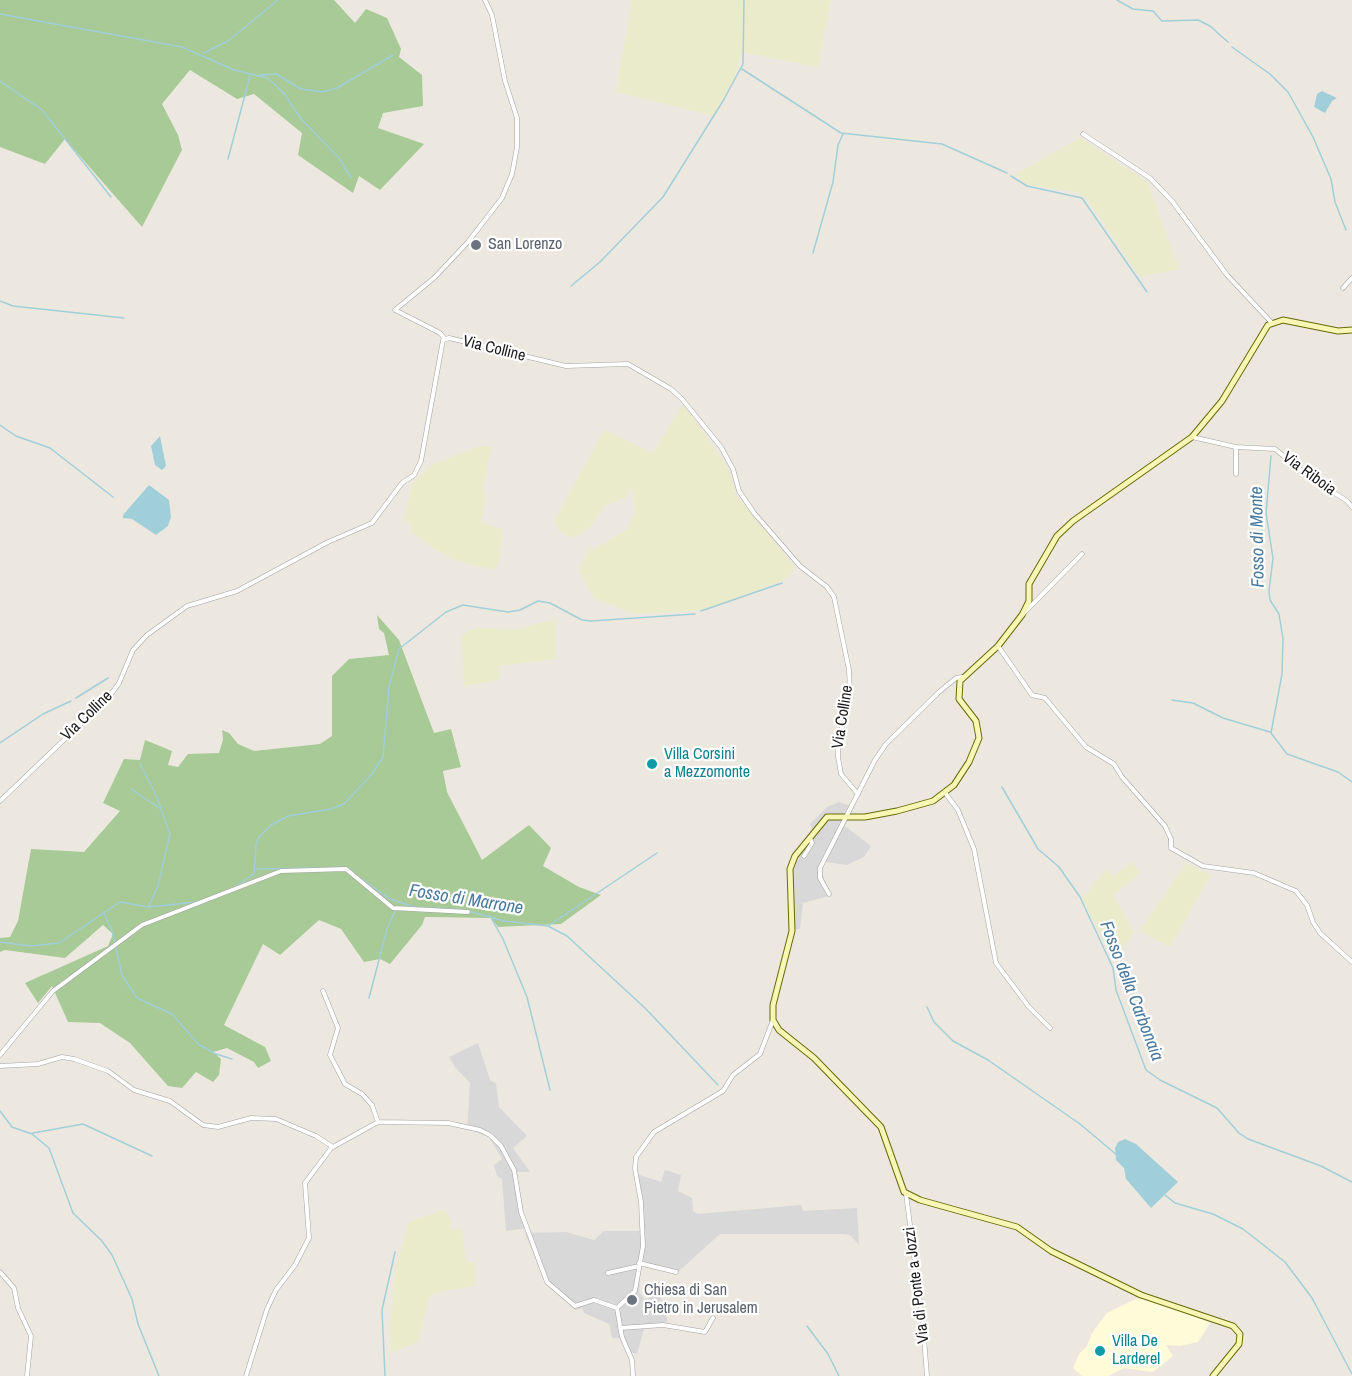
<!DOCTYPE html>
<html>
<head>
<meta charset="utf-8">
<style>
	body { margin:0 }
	canvas { display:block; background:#ece8e0 }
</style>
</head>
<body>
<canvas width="1352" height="1376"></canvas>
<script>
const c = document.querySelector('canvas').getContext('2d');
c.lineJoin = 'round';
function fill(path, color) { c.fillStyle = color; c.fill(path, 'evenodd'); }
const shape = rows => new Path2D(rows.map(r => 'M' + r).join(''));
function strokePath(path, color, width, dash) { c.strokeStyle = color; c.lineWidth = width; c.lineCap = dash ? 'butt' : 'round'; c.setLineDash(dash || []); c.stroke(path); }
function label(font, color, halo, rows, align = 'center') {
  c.font = font + ' "Archivo Narrow",sans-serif'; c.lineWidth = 4.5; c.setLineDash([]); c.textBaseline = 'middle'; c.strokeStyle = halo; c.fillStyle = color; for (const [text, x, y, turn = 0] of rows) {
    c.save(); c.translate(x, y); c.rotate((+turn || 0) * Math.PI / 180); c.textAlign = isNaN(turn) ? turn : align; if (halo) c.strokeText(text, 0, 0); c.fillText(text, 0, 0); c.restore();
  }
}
const residential = shape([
	[839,802,854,807,845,826,871,846,864,857,847,865,825,862,821,872,832,895,803,903,800,929,791,929,789,863,812,829,810,824,827,807],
	[478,1043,490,1080,496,1083,499,1107,527,1136,513,1148,530,1172,517,1172,522,1209,529,1228,506,1231,502,1179,497,1176,494,1165,502,1159,489,1137,467,1129,470,1083,455,1067,449,1057],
	[665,1170,681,1175,678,1191,692,1198,693,1211,698,1214,801,1205,803,1211,857,1208,859,1245,850,1235,844,1234,720,1234,677,1273,641,1265,639,1292,645,1300,659,1292,668,1322,645,1326,637,1354,627,1351,620,1338,612,1338,609,1324,584,1313,582,1308,576,1310,545,1283,525,1233,566,1232,594,1240,604,1231,641,1231,640,1201,634,1173,661,1182]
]);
const education = shape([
	[1142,1296,1159,1301,1210,1323,1198,1342,1180,1346,1166,1345,1173,1356,1153,1372,1124,1368,1108,1376,1082,1376,1073,1368,1079,1354,1087,1346,1092,1333,1107,1313]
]);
const farmland = shape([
	[632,0,831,0,818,67,741,52,734,80,714,116,616,92],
	[1081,138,1147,182,1179,269,1140,277,1087,199,1077,192,1027,185,1015,174],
	[683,404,728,468,736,494,795,567,787,579,705,610,634,614,594,598,579,571,590,547,594,549,628,529,635,512,632,486,626,497,604,506,590,527,575,538,562,533,554,522,604,430,653,453],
	[480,446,491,446,483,491,486,500,481,522,504,530,497,568,489,569,457,561,433,548,411,531,411,524,404,521,412,484,433,464],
	[556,620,556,659,500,666,500,679,464,687,461,638,465,633,476,628,522,629,534,624],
	[1133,862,1140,873,1113,895,1134,932,1114,961,1082,898,1107,869,1112,876],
	[1186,863,1211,875,1170,947,1140,931],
	[445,1210,451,1220,450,1229,462,1229,466,1262,475,1263,475,1286,438,1292,429,1297,418,1342,391,1353,390,1326,396,1266,409,1222]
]);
const forest = shape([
	[0,0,334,0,355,23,366,9,387,18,401,49,399,57,422,75,423,106,383,113,378,128,424,144,380,190,359,176,353,193,298,155,302,133,254,94,237,99,190,70,162,104,178,135,182,150,142,227,65,139,45,164,0,147],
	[377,615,399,640,434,733,451,729,461,767,443,771,447,792,482,860,529,825,551,848,543,866,579,887,601,895,561,924,498,927,491,918,425,917,422,925,390,964,380,959,364,962,341,929,319,920,280,955,263,944,224,1025,265,1047,271,1061,258,1068,254,1062,227,1048,213,1052,221,1059,219,1075,213,1082,196,1072,182,1088,168,1086,130,1043,100,1023,68,1022,52,986,38,1003,25,983,108,946,113,934,103,925,65,958,5,950,0,952,0,938,10,937,18,921,31,849,84,852,120,811,103,803,124,759,140,760,145,740,172,751,168,765,178,767,188,754,219,753,223,740,222,730,229,733,238,744,254,751,320,744,332,736,332,676,349,659,389,655,384,633,379,629]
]);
const water = shape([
	[1322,91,1337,98,1332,101,1325,113,1314,107,1317,94],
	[160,436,166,466,162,470,155,465,151,446],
	[149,485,169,500,171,517,168,526,156,535,132,519,123,518,123,515],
	[1125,1139,1136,1144,1178,1182,1151,1208,1126,1179,1124,1168,1116,1160,1115,1148,1118,1142]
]);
const stream = shape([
	[1117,0,1133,9,1153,11,1162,21,1198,20,1210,26,1228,42],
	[0,14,182,47,234,70,267,78,283,92,301,119,339,158,351,178],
	[1232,47,1270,74,1288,92,1313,137,1331,179,1335,202,1346,230],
	[204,53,228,41,278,0],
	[742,69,841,133,942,144,1007,173],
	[259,75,276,74,301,89,323,92,337,88,393,55],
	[0,81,42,110,111,197],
	[228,159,250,76],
	[1011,176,1027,186,1082,198,1147,292],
	[813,253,833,182,838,145,843,134],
	[571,286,600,262,663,197,723,101,743,64,744,0],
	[0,301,13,306,124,318],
	[0,425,16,436,50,448,113,497],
	[1271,456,1266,513,1273,558,1269,591,1270,600,1279,614,1283,639,1282,674,1271,733,1287,754,1338,772,1352,782],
	[701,611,782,583],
	[76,698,108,678],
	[1172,700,1193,703,1223,718,1270,732],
	[0,743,43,714,71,701],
	[140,764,156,795,170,834,158,886,149,906],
	[1002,787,1038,849,1059,867,1080,897,1113,968,1116,990,1146,1070,1160,1080,1217,1108,1239,1133,1248,1139,1321,1166,1352,1182],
	[131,789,159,808],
	[257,869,321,868],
	[355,874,390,899,418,908],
	[236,886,254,874,256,845,259,837,271,825,288,816,331,809,344,804,372,774,383,757,389,687,399,649,446,612,463,605,508,612,520,610,538,601,550,603,582,620,591,621,695,614],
	[426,908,454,909],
	[468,911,504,921,548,926,567,936,646,1009,718,1085],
	[104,913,112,931,122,975,137,998,172,1014,198,1044,216,1054,232,1059],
	[490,916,503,939,527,997,550,1090],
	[548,926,657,853],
	[0,942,30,946,59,943,120,902,148,907,196,902],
	[369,998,387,929,395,911],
	[927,1007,934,1022,953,1041,988,1060,1080,1124,1118,1156],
	[0,1111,12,1127,32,1134,49,1148,73,1213,102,1241,112,1255,132,1299,138,1324,159,1376],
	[33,1133,83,1124,152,1156],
	[1165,1195,1175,1203,1213,1214,1243,1229,1285,1262,1312,1298,1352,1374],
	[807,1326,828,1354,839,1376],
	[385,1376,382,1310,395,1252]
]);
const minor = shape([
	[1083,134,1150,178,1172,201,1227,275,1272,323],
	[1343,288,1352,278],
	[445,339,440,333,395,310,434,278,468,242,502,198,512,174,517,147,517,118,505,81,492,15,485,0],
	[1192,437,1236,447,1275,449,1308,476,1347,501,1352,507],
	[1236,447,1236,474],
	[1022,615,1082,554],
	[998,646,1032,695,1045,698,1086,747,1114,764,1122,777,1165,826,1171,839,1171,848,1203,866,1254,873,1296,891,1307,905,1313,922,1320,933,1352,962],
	[946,794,958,810,974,849,996,963,1029,1007,1050,1028],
	[0,801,109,697,119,683,133,650,147,635,187,606,237,591,328,542,372,523,402,483,414,475,421,461,443,340,449,338,566,366,628,364,671,389,682,399,721,447,733,469,739,491,754,513,800,566,827,587,834,597,849,670,850,692,845,720,838,738,838,757,841,774,858,794],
	[804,856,812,843,810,838],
	[829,894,820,878,820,868,875,760,886,744,939,692,956,678,962,677],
	[323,991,338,1028,330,1055,345,1084,362,1094,372,1105,378,1122],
	[0,1055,53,991,142,925,281,871,346,869,393,908,468,912],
	[0,1066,38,1064,62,1057,74,1059,108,1071,134,1090,170,1101,203,1125,218,1127,251,1118,276,1119,316,1136,333,1147,378,1122,448,1123,480,1130,490,1135,501,1146,514,1170,521,1212,547,1282,575,1306,594,1300,617,1308],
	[906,1194,923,1325,927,1376],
	[639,1263,676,1272],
	[0,1272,14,1288,18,1308,31,1336,27,1376],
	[608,1273,639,1266],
	[617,1308,635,1291,643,1246,641,1202,635,1169,636,1157,654,1132,723,1091,733,1075,760,1054,773,1020],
	[617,1308,622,1337,632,1360,633,1376],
	[620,1328,663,1325,705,1332,713,1318],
	[246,1376,267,1309,276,1290,295,1265,309,1238,305,1183,332,1147]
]);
const secondary = shape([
	[1213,1376,1239,1344,1240,1334,1233,1326,1141,1295,1051,1251,1017,1227,920,1200,904,1192,881,1127,814,1058,779,1030,773,1020,773,1005,792,931,790,869,795,856,827,817,865,817,897,811,933,801,954,785,969,762,979,738,976,721,959,699,960,681,998,646,1022,615,1029,601,1029,584,1057,536,1073,521,1192,437,1222,401,1268,325,1283,320,1338,331,1352,330]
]);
const markers = [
	[476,245,6,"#6b7280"],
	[652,764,6,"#0f9aa8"],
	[632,1300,6,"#6b7280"],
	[1100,1351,6,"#0f9aa8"]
];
const worshipNames = [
	["San Lorenzo",488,245],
	["Chiesa di San",644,1291],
	["Pietro in Jerusalem",644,1309]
];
const streetNames = [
	["Via Colline",494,349,14],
	["Via Riboia",1309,474,36],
	["Via Colline",87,716,-44],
	["Via Colline",843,717,-81],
	["Via di Ponte a Jozzi",917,1285,-97]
];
const cultureNames = [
	["Villa Corsini",664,755],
	["a Mezzomonte",664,773],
	["Villa De",1112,1342],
	["Larderel",1112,1360]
];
const waterNames = [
	["Fosso di Monte",1258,537,-91],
	["Fosso di Marrone",466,900,9],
	["Fosso della Carbonaia",1131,991,69]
];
fill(residential, '#d9d8d8');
fill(education, '#fefcd8');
fill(farmland, '#eaebcb');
fill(forest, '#a8ca96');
fill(water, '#a1cfd9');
strokePath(stream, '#a1cfd9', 1.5);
strokePath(minor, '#a2a2a2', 5);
strokePath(secondary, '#666b08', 7);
strokePath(minor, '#fff', 4);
strokePath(secondary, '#f7f6b4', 5);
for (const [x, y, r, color] of markers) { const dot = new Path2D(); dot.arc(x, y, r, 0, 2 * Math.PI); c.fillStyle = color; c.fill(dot); strokePath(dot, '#fff', 2); }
label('16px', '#5b616d', '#fff', worshipNames, 'left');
label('16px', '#1b1b1b', '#fff', streetNames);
label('16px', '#0d838f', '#fff', cultureNames, 'left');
label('italic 18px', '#49799f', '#fff', waterNames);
</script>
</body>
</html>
